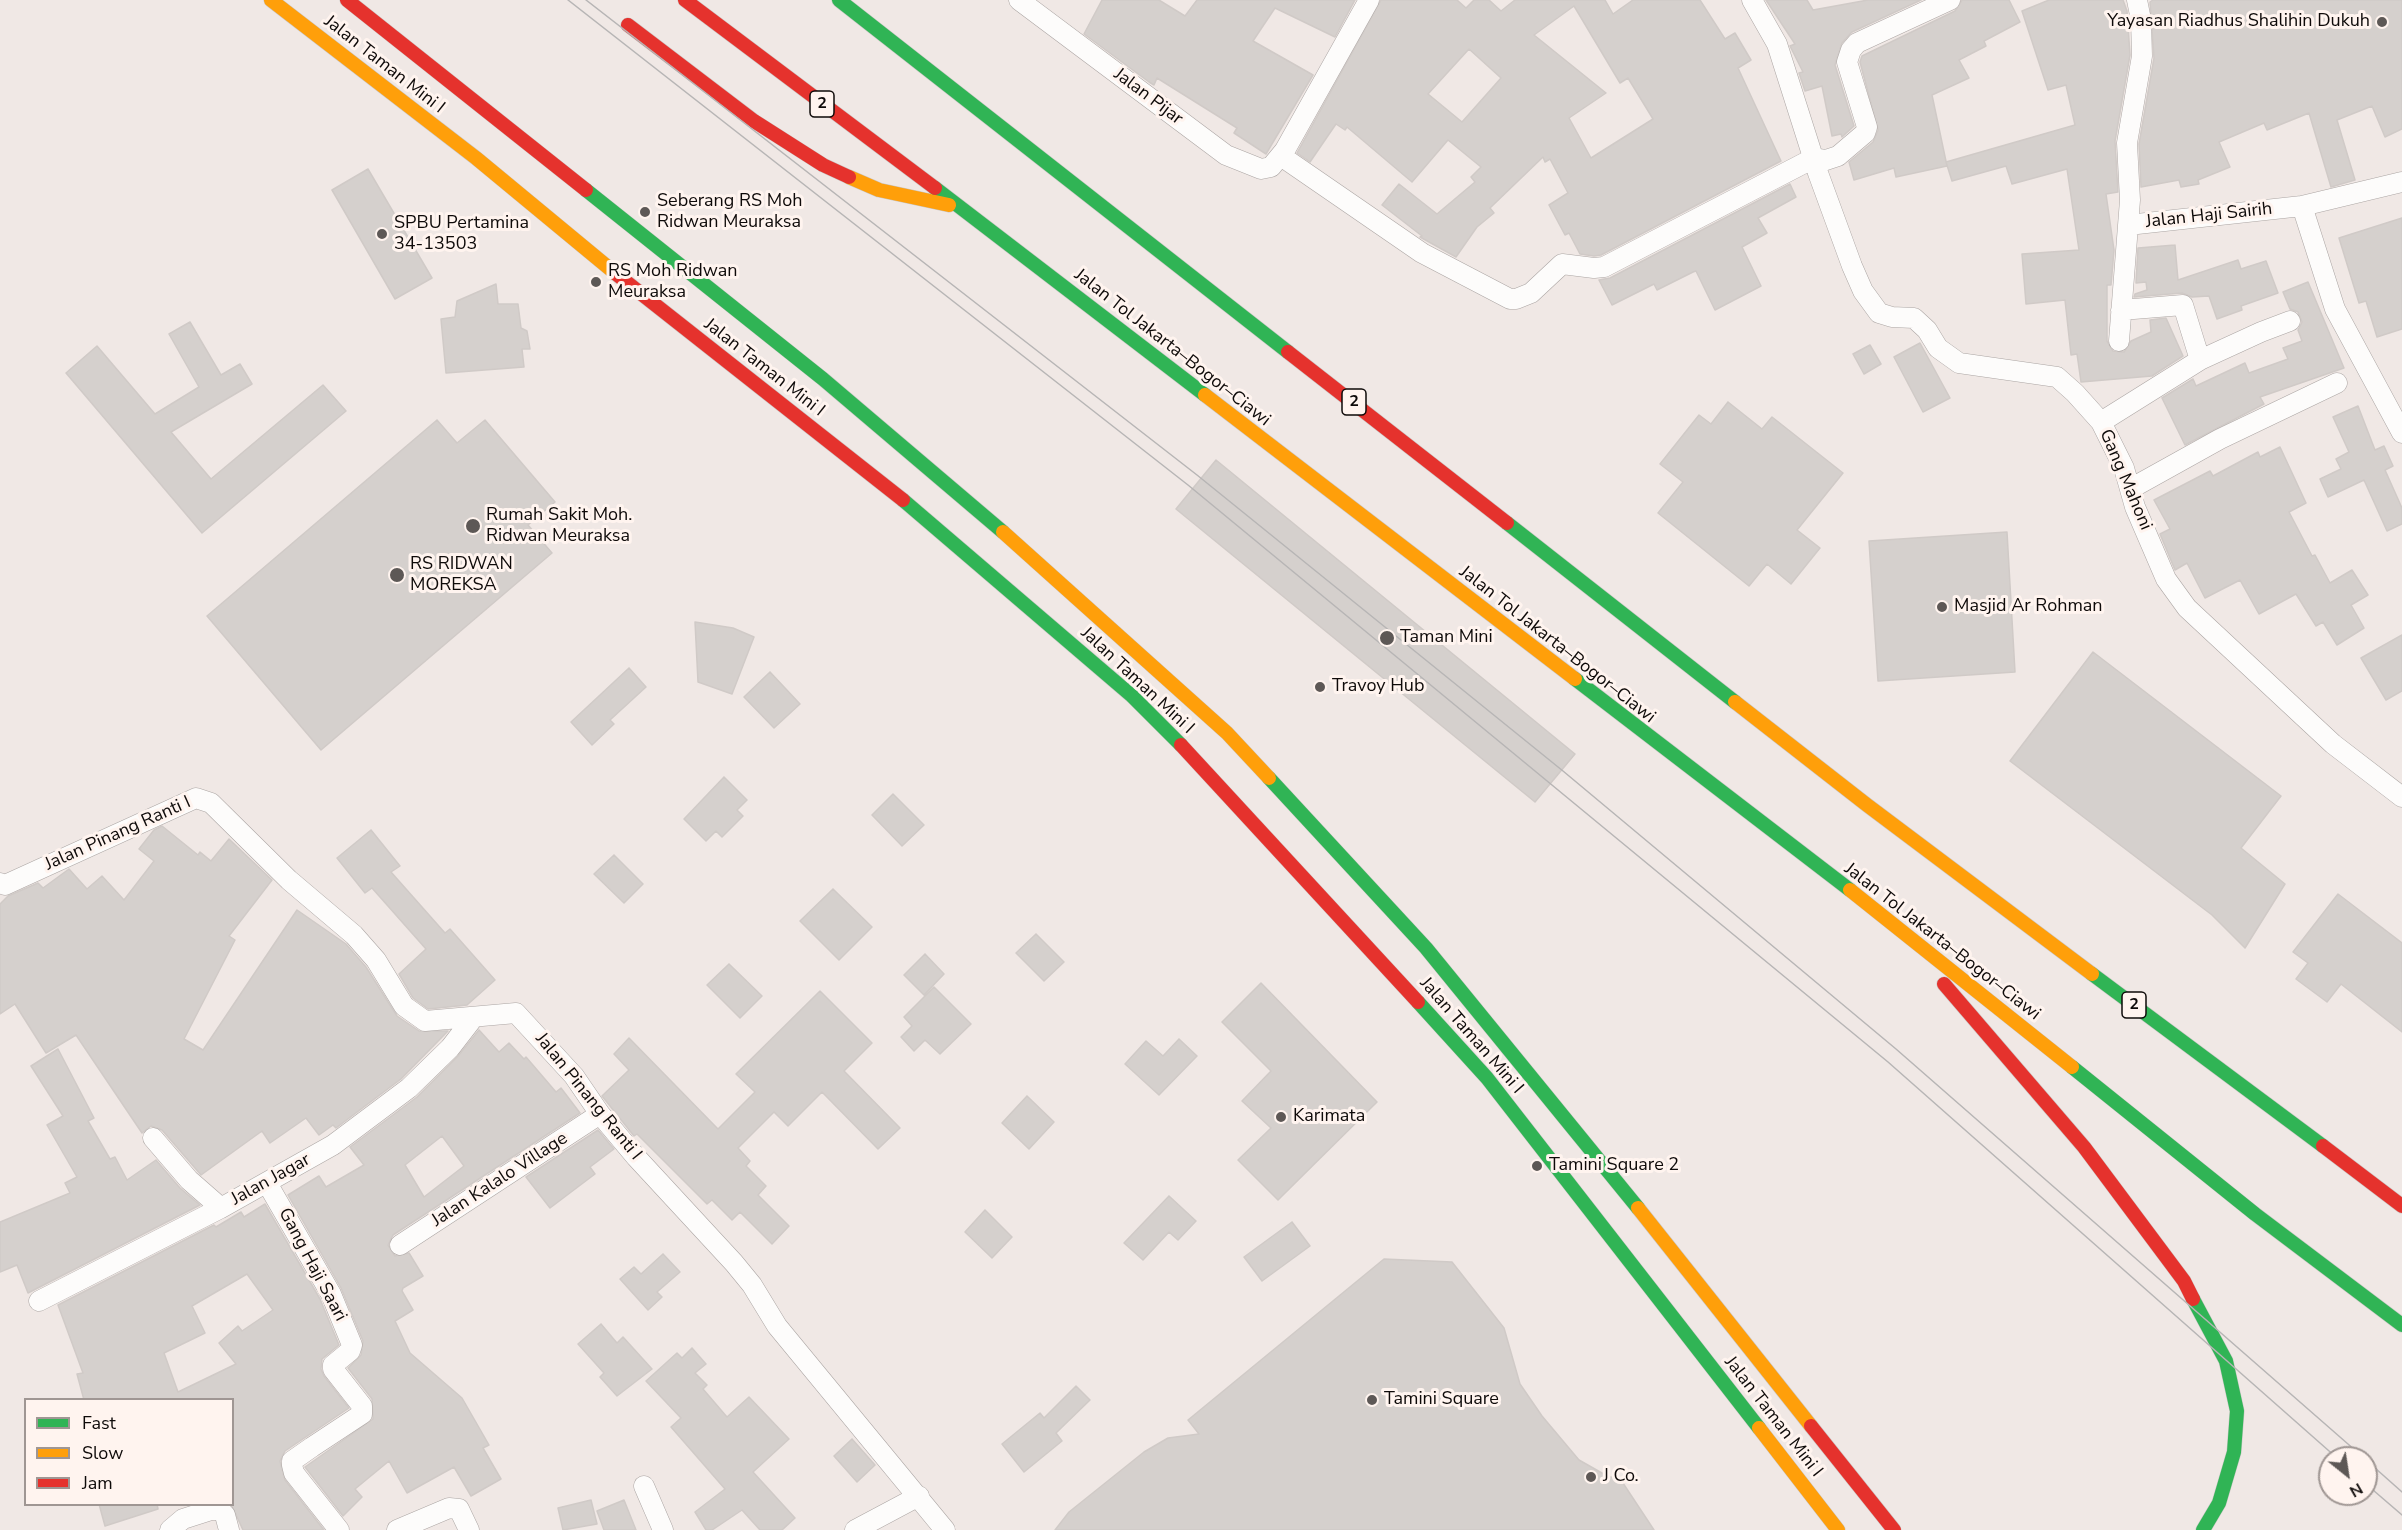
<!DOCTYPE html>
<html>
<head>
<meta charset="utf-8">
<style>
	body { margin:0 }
	#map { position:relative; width:2402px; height:1530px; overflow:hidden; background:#f0e8e5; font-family:"Nunito Sans",sans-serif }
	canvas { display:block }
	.legend { position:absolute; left:24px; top:1398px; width:210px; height:108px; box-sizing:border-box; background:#fff4ef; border:2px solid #9f9693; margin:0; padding:8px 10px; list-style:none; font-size:18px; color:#0e0a09 }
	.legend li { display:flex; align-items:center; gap:12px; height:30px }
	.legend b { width:30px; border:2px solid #9f9693 }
	.north { position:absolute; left:2318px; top:1446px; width:60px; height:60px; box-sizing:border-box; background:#fff4ef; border:2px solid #9f9693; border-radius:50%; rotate:150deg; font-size:16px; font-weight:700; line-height:24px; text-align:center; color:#0e0a09 }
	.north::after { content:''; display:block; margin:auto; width:21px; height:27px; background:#5d5856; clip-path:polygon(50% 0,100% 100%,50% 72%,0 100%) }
</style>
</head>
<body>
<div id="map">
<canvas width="2402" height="1530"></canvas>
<ul class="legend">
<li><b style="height:8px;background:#30b455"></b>Fast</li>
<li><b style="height:8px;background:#ff9f0a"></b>Slow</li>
<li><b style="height:8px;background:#e5322d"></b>Jam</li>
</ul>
<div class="north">N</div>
</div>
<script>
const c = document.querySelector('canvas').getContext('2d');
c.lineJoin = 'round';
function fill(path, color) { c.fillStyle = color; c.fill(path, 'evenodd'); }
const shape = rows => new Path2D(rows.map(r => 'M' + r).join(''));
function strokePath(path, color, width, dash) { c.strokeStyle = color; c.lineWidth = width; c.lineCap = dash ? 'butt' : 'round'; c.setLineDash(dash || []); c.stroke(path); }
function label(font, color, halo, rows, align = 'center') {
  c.font = font + ' "Nunito Sans",sans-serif'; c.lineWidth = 6; c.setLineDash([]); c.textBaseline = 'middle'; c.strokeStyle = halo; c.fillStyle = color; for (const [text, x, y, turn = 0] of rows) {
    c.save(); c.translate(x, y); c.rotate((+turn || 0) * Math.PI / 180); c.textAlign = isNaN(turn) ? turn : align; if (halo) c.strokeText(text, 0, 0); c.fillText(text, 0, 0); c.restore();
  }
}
const building = shape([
	[1102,0,1159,0,1185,16,1197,0,1355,0,1335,37,1275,8,1253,41,1313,75,1266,154,1234,133,1237,128,1157,78,1154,85,1149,82,1084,34,1102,0],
	[1381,0,1457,0,1466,8,1474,0,1489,0,1501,11,1515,0,1605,0,1613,14,1633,0,1700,0,1725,39,1735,33,1751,60,1738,68,1781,161,1601,255,1594,256,1580,254,1569,233,1565,235,1549,205,1568,193,1550,159,1545,162,1543,157,1490,208,1494,213,1477,227,1456,257,1420,237,1422,236,1382,205,1399,184,1437,214,1475,182,1471,177,1481,167,1448,140,1412,182,1347,127,1345,130,1336,124,1310,162,1297,153,1381,0],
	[1574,6,1620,83,1628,78,1653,119,1591,158,1569,118,1606,93,1534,35,1574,6],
	[1469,49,1501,78,1462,122,1428,94,1469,49],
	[1766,0,1807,0,1813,10,1868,0,1921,0,1852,32,1842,43,1835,65,1854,126,1842,137,1841,134,1832,136,1822,86,1805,91,1799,73,1803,72,1790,46,1795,44,1766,0],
	[1962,0,2009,0,2020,22,1984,41,1986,46,1959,60,1969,78,1932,95,1947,166,1896,177,1894,168,1854,180,1849,162,1873,142,1878,130,1860,62,1862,56,1955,11,1962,0],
	[2049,0,2123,0,2127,11,2130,55,2115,141,2118,192,2106,194,2114,250,2111,285,2107,285,2107,341,2113,351,2124,352,2131,341,2151,332,2150,320,2166,318,2183,356,2152,376,2081,382,2077,354,2071,355,2065,300,2026,304,2022,254,2079,250,2067,169,2012,184,2006,166,1952,181,1946,162,2075,125,2066,85,2048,90,2022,11,2049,0],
	[2153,0,2402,0,2402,129,2385,137,2372,106,2337,120,2355,180,2331,187,2309,113,2267,130,2264,123,2219,142,2230,167,2198,180,2199,184,2181,187,2179,180,2141,187,2139,144,2154,58,2150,2,2153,0],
	[368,169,432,278,395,299,332,190,368,169],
	[1790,184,1796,197,1758,218,1767,233,1742,247,1761,286,1715,310,1696,271,1693,272,1657,290,1654,284,1612,305,1599,280,1610,278,1790,184],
	[2402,218,2402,329,2377,337,2366,301,2359,303,2339,238,2402,218],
	[2175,245,2178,280,2238,260,2241,269,2266,261,2278,293,2241,306,2242,310,2217,319,2209,296,2192,297,2182,293,2134,297,2135,294,2147,290,2146,282,2136,283,2138,248,2175,245],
	[2308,282,2344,368,2260,397,2264,404,2185,445,2162,398,2193,379,2196,386,2245,363,2249,373,2288,359,2283,348,2302,341,2298,330,2302,322,2298,312,2290,309,2283,292,2308,282],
	[496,284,498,304,518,304,521,328,527,331,530,349,522,349,524,367,446,373,441,319,455,317,457,301,496,284],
	[190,322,221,375,240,364,252,384,171,432,211,479,323,385,346,411,202,533,66,373,97,346,155,414,199,387,169,334,190,322],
	[1920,343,1950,398,1923,412,1894,357,1920,343],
	[1870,345,1881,364,1864,374,1853,354,1870,345],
	[1728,402,1762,429,1772,417,1843,473,1797,530,1820,548,1791,584,1767,564,1749,586,1658,513,1683,482,1660,464,1699,415,1711,424,1728,402],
	[2358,406,2375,450,2384,446,2393,466,2385,470,2402,508,2402,524,2387,531,2364,480,2328,497,2320,479,2341,469,2336,459,2349,452,2333,417,2358,406],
	[437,420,457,443,485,420,555,502,528,525,552,553,321,750,207,616,437,420],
	[2280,447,2306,503,2289,512,2312,556,2315,555,2330,583,2352,570,2368,595,2351,605,2364,628,2337,645,2323,622,2316,626,2296,594,2259,614,2240,580,2205,598,2187,563,2175,570,2160,534,2170,529,2154,500,2210,471,2213,476,2258,452,2260,457,2280,447],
	[1216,460,1575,754,1535,802,1176,509,1216,460],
	[2007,532,2015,672,1878,681,1869,541,2007,532],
	[695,622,733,628,754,637,732,694,698,682,695,622],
	[2402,635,2402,691,2386,700,2361,658,2402,635],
	[2093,652,2281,796,2241,848,2285,884,2245,948,2212,915,2010,761,2093,652],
	[629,668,646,687,610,720,614,724,592,745,571,722,629,668],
	[770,672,800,704,774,728,744,697,770,672],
	[724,777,747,800,737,810,743,816,722,837,716,831,706,841,684,819,724,777],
	[893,794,924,825,902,846,872,815,893,794],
	[162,826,198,855,200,852,211,861,229,839,272,880,229,936,235,940,184,1039,203,1050,297,910,346,944,366,967,397,1016,419,1031,448,1031,401,1079,336,1128,333,1125,319,1135,306,1118,270,1143,262,1131,201,1175,162,1130,151,1126,142,1133,76,1035,46,1053,15,1004,0,1014,0,904,8,896,38,883,43,888,69,869,87,889,102,876,124,900,154,861,139,849,154,830,162,826],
	[371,830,400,866,391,872,445,933,450,929,495,980,467,1005,428,1009,413,998,399,974,426,949,372,888,365,893,337,858,371,830],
	[614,855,643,884,624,903,594,874,614,855],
	[833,889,872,927,839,960,800,921,833,889],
	[2338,894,2402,943,2402,1032,2341,984,2327,1002,2296,979,2308,963,2293,952,2338,894],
	[1036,934,1064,962,1044,981,1016,953,1036,934],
	[925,954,944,974,924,995,904,975,925,954],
	[729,964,762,996,740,1018,707,985,729,964],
	[1261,983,1377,1102,1278,1200,1238,1160,1271,1128,1242,1101,1271,1071,1222,1022,1261,983],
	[934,987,971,1024,940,1054,925,1040,914,1051,901,1037,912,1026,904,1017,934,987],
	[820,991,872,1043,844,1071,900,1128,878,1149,822,1092,788,1126,774,1112,738,1148,750,1161,746,1166,766,1186,758,1195,789,1226,772,1244,740,1212,732,1220,712,1200,707,1204,637,1134,634,1136,602,1096,629,1070,614,1054,629,1038,718,1129,755,1092,736,1074,820,991],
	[479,1030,499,1052,509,1043,524,1059,526,1057,556,1092,561,1088,580,1113,393,1235,388,1245,395,1256,409,1253,423,1276,403,1288,402,1291,413,1310,395,1321,410,1353,462,1398,489,1445,483,1448,501,1479,471,1496,454,1467,407,1493,389,1461,355,1489,362,1497,343,1516,305,1467,373,1419,372,1399,348,1368,361,1355,363,1341,341,1288,288,1195,319,1176,326,1187,364,1165,350,1147,417,1097,458,1056,479,1030],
	[442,1136,464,1166,424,1197,405,1165,442,1136],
	[1179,1039,1197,1056,1159,1095,1125,1064,1146,1041,1163,1056,1179,1039],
	[58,1049,94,1118,88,1121,110,1159,115,1157,127,1180,156,1160,180,1188,200,1205,28,1293,17,1265,0,1272,0,1222,70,1193,65,1183,77,1177,47,1125,63,1116,31,1066,58,1049],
	[1027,1096,1054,1122,1029,1149,1002,1123,1027,1096],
	[598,1130,614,1149,590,1167,595,1174,550,1208,526,1177,598,1130],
	[1169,1196,1196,1221,1178,1240,1169,1232,1143,1260,1124,1243,1169,1196],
	[265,1204,320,1299,339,1345,322,1359,321,1369,324,1376,349,1408,285,1451,280,1461,285,1480,324,1530,243,1530,232,1506,232,1400,84,1400,77,1374,83,1373,58,1305,214,1225,216,1227,241,1212,244,1217,265,1204],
	[247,1274,273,1310,242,1331,238,1326,219,1343,236,1364,178,1392,164,1353,205,1333,192,1306,247,1274],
	[985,1210,1012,1237,992,1258,965,1232,985,1210],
	[1292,1222,1310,1246,1262,1281,1244,1257,1292,1222],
	[663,1254,680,1272,657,1292,662,1297,648,1310,620,1279,634,1267,641,1274,663,1254],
	[1384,1259,1452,1262,1504,1328,1520,1384,1542,1416,1579,1460,1609,1477,1619,1477,1654,1530,1055,1530,1069,1512,1144,1452,1168,1438,1199,1434,1188,1420,1384,1259],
	[601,1324,617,1343,623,1337,652,1369,617,1396,600,1377,604,1373,578,1344,601,1324],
	[692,1348,706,1364,695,1373,707,1385,703,1389,727,1417,749,1397,789,1439,753,1472,795,1518,782,1530,760,1530,742,1510,712,1530,706,1530,695,1512,725,1489,671,1427,681,1418,646,1381,677,1353,682,1358,692,1348],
	[1076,1386,1090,1400,1056,1433,1062,1441,1024,1472,1002,1444,1040,1413,1044,1418,1076,1386],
	[852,1439,875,1465,857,1482,834,1456,852,1439],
	[591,1500,597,1524,563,1530,558,1508,591,1500],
	[624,1500,636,1530,604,1530,597,1511,624,1500],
	[99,1504,157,1504,158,1509,105,1526,99,1504]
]);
const street = shape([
	[1019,0,1226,155,1261,169,1271,167,1285,150,1369,0],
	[1752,0,1777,44,1818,173,1852,266,1863,291,1879,313,1892,317,1914,318,1927,330,1938,348,1959,363,2057,377,2075,393,2101,422,2124,468,2135,507,2166,579,2187,608,2333,744,2402,797],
	[1281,156,1422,253,1510,299,1516,299,1531,293,1562,264,1594,268,1604,267,1814,158],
	[1814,158,1826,160,1838,156,1865,133,1867,127,1847,62,1851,50,1857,43,1950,0],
	[2302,206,2335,309,2402,433],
	[2128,225,2302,206,2402,182],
	[2121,310,2183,305,2200,360],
	[2119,341,2130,200,2127,143,2142,56,2141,20,2137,0],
	[2101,422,2200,360,2261,332,2290,321],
	[2130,489,2220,439,2337,383],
	[0,883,5,885,196,798,211,803,289,880,354,935,376,960,404,1006,425,1021,516,1013,574,1076,600,1114,636,1157,734,1263,752,1285,777,1326,945,1530],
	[153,1138,189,1180,221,1208],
	[267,1183,331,1294,352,1345,350,1351,333,1365,333,1369,362,1406,362,1414,312,1447,292,1461,292,1465,294,1473,339,1530],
	[400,1245,600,1114],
	[39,1301,221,1208,333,1145,409,1088,450,1048,474,1017],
	[644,1486,663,1530],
	[170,1530,183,1519,211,1510,220,1510,225,1515,229,1530],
	[397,1530,449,1508,459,1509,469,1530],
	[855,1530,919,1496]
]);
const fast = shape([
	[839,0,1288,352],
	[935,188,1205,395],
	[586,190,823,379,1003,532],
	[903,500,1132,696,1181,745],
	[1507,523,1735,702],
	[1575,679,1850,890],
	[1269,778,1426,948,1638,1208],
	[2092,974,2323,1146],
	[1418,1002,1487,1078,1759,1428],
	[2072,1067,2255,1214,2402,1325],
	[2193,1299,2226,1361,2237,1411,2234,1452,2219,1503,2203,1530]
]);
const slow = shape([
	[271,0,476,158,615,273],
	[849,177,879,190,949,205],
	[1205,395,1575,679],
	[1003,532,1227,733,1269,778],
	[1735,702,1867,805,2092,974],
	[1850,890,2072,1067],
	[1638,1208,1811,1426],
	[1759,1428,1838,1530]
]);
const jam = shape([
	[347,0,586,190],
	[685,0,935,188],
	[628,25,754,121,823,165,849,177],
	[615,273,903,500],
	[1288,352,1507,523],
	[1181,745,1418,1002],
	[1944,984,2084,1147,2184,1281,2193,1299],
	[2323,1146,2402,1206],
	[1811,1426,1894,1530]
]);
const tram = shape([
	[568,0,1188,485,1888,1062,2337,1458],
	[586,0,1197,475,1563,771,1896,1049,2364,1458],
	[2366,1460,2402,1492],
	[2366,1484,2402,1515]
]);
const markers = [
	[2382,22,6,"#5d5856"],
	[645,212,6,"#5d5856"],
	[382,234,6,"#5d5856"],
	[596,282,6,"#5d5856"],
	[473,526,8,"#5d5856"],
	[397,575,8,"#5d5856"],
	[1942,607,6,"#5d5856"],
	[1387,638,8,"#5d5856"],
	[1320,687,6,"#5d5856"],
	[1281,1117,6,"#5d5856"],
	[1537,1166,6,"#5d5856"],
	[1372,1400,6,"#5d5856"],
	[1591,1477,6,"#5d5856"]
];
const shields = [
	[822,104,24],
	[1354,402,24],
	[2134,1005,24]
];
const shieldNames = [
	["2",822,104],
	["2",1354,402],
	["2",2134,1005]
];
const poiNames = [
	["Yayasan Riadhus Shalihin Dukuh",2370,22,"right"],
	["Seberang RS Moh",657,202],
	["Ridwan Meuraksa",657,223],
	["SPBU Pertamina",394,224],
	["34-13503",394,245],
	["RS Moh Ridwan",608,272],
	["Meuraksa",608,293],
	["Rumah Sakit Moh.",486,516],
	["Ridwan Meuraksa",486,537],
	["RS RIDWAN",410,565],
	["MOREKSA",410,586],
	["Masjid Ar Rohman",1954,607],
	["Taman Mini",1400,638],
	["Travoy Hub",1332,687],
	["Karimata",1293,1117],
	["Tamini Square 2",1549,1166],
	["Tamini Square",1384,1400],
	["J Co.",1603,1477]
];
const streetNames = [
	["Jalan Taman Mini I",384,65,38],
	["Jalan Pijar",1148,97,37],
	["Jalan Haji Sairih",2209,216,-6],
	["Jalan Tol Jakarta–Bogor–Ciawi",1172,348,38],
	["Jalan Taman Mini I",764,368,38],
	["Gang Mahoni",2125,480,67],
	["Jalan Tol Jakarta–Bogor–Ciawi",1557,645,38],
	["Jalan Taman Mini I",1137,681,43],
	["Jalan Pinang Ranti I",118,834,-24],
	["Jalan Tol Jakarta–Bogor–Ciawi",1942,942,38],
	["Jalan Taman Mini I",1471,1036,49],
	["Jalan Pinang Ranti I",588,1097,51],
	["Jalan Jagar",271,1180,-29],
	["Jalan Kalalo Village",500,1180,-33],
	["Gang Haji Saari",312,1265,62],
	["Jalan Taman Mini I",1773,1417,52]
];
fill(building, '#d5d0cd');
strokePath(building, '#d0cac7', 1.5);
strokePath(street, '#aba5a3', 21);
strokePath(fast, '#c9c6c4', 15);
strokePath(slow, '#c9c6c4', 15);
strokePath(jam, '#c9c6c4', 15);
strokePath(street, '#fdfcfb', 20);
strokePath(fast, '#30b455', 14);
strokePath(slow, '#ff9f0a', 14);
strokePath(jam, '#e5322d', 14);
strokePath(tram, '#b7b5b5', 1.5);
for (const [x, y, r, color] of markers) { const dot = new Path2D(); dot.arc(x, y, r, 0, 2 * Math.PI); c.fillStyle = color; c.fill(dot); strokePath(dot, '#fff4ef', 2); }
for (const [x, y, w] of shields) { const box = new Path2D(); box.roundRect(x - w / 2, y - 13, w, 26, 4.5); c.fillStyle = '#fff4ef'; c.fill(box); strokePath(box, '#0e0a09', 1.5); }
label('bold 16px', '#0e0a09', null, shieldNames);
label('18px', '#0e0a09', '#fff4ef', poiNames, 'left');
label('18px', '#0e0a09', '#fff4ef', streetNames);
</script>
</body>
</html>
